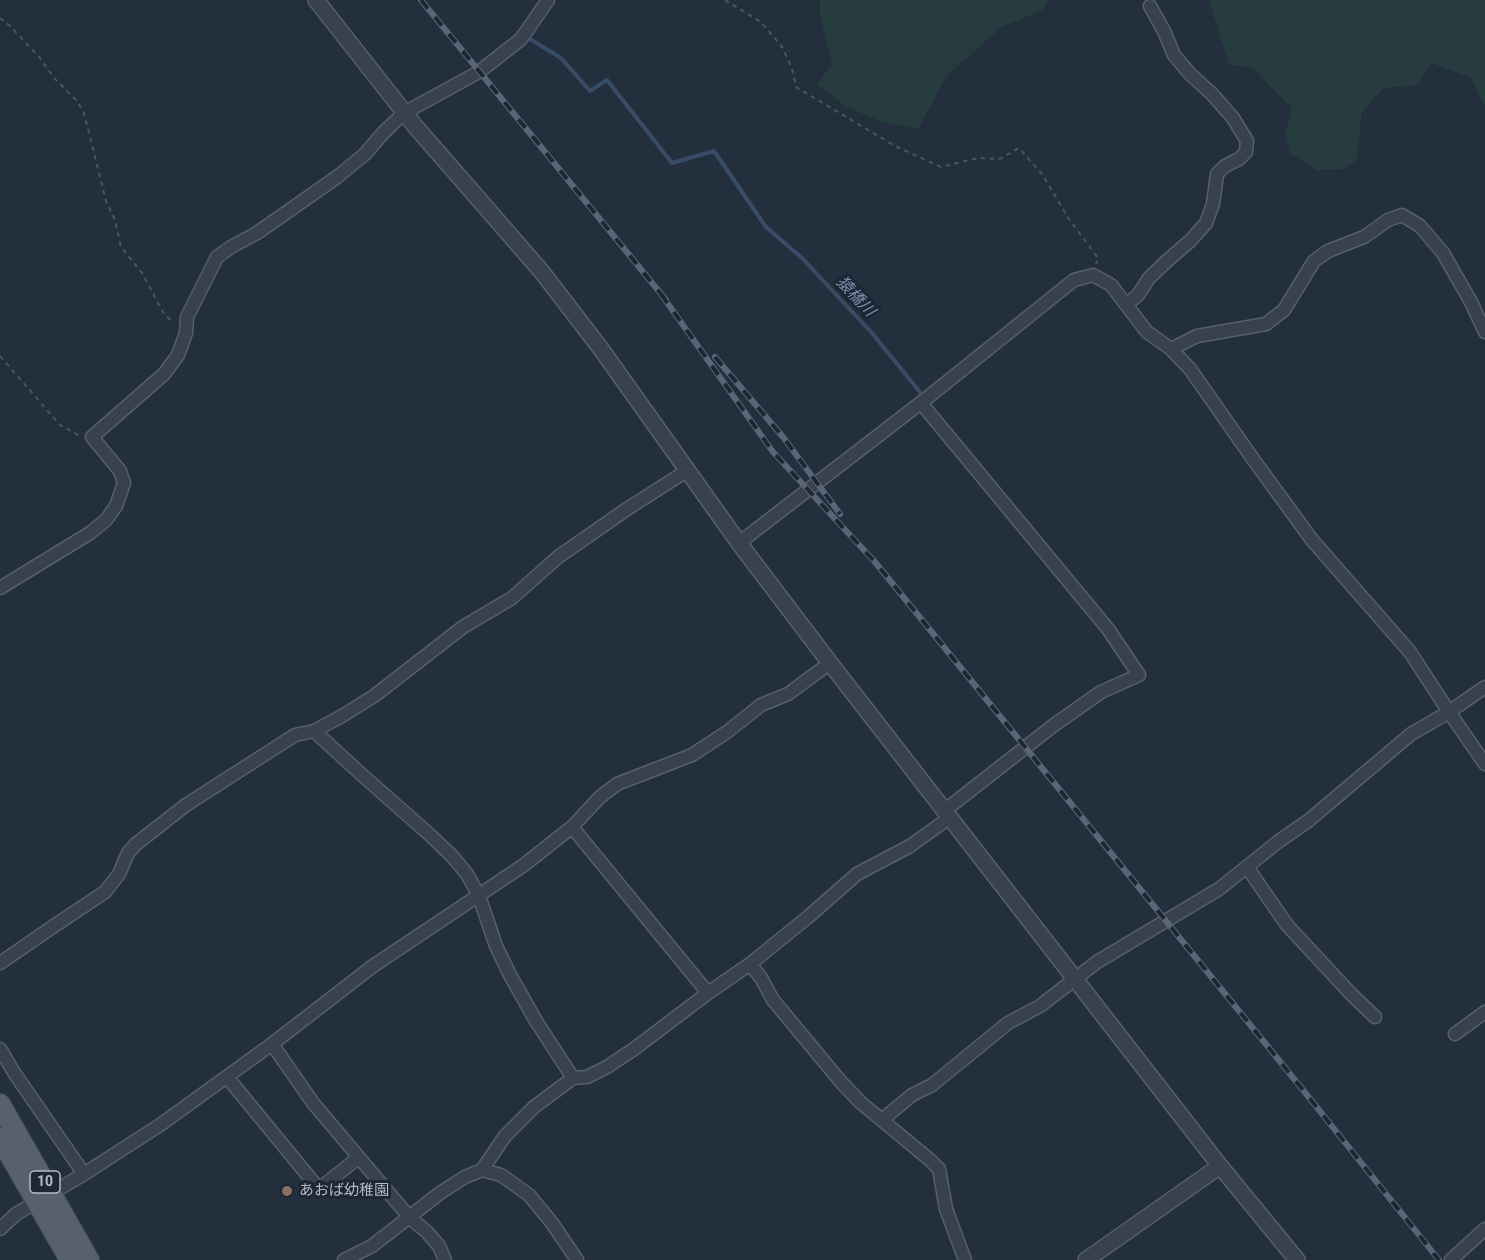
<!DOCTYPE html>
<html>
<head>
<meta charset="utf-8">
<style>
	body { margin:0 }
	canvas { display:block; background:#242f3e }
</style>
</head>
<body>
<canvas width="1485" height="1260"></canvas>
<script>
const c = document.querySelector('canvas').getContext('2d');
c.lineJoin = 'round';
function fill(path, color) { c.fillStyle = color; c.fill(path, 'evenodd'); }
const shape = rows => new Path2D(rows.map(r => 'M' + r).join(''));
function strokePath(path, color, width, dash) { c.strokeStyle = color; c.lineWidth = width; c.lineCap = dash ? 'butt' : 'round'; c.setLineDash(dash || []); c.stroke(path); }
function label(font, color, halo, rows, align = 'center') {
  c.font = font + ' Roboto,"Noto Sans JP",sans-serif'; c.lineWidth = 6; c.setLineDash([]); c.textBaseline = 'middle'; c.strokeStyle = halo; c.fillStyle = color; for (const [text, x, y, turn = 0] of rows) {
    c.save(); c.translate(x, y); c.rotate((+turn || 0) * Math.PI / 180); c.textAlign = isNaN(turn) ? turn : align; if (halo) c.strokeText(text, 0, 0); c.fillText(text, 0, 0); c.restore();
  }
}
const green = shape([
	[820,0,1048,0,1041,11,1002,27,947,75,918,129,880,121,847,107,817,85,832,64,820,16],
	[1209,0,1485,0,1485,105,1482,102,1471,77,1431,63,1418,85,1384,88,1362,112,1356,161,1342,169,1317,170,1290,154,1285,134,1292,108,1254,69,1229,64]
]);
const stream = shape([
	[525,36,561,58,590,91,607,80,672,163,714,151,766,227,802,258,872,333,924,397]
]);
const path = shape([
	[725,0,761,22,782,47,792,68,796,87,895,146,941,167,978,158,1000,159,1019,148,1042,174,1069,219,1098,258,1096,264],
	[0,18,10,26,40,58,55,79,77,101,84,113,106,201,115,220,121,247,142,273,164,314,174,323],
	[0,356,60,425,80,436]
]);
const minor = shape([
	[1127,304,1138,295,1149,278,1168,260,1191,240,1206,223,1213,204,1217,174,1225,166,1239,159,1246,152,1247,141,1233,118,1212,94,1191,75,1174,55,1164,31,1150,6],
	[1171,349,1197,336,1266,324,1284,310,1314,261,1328,251,1364,237,1388,220,1402,215,1420,226,1443,253,1471,302,1485,332],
	[921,403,1108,629,1139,675,1101,692,1054,725,944,811],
	[739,543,927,398,1074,280,1093,275,1111,285,1147,332,1171,349,1190,369,1253,459,1312,540,1410,652,1449,712,1485,764],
	[0,588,90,533,106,520,116,506,124,483,120,471,92,437,164,374,178,355,186,333,187,317,217,257,231,247,257,233,337,177,365,154,384,132,404,113,479,72,521,39,548,0],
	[314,731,361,774,430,835,452,856,467,874,479,896,496,946,510,975,536,1021,573,1078],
	[572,827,708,993],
	[1247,867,1287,925,1351,994,1375,1017],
	[0,963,54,926,105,892,119,874,128,853,136,844,186,805,295,735,314,731,342,716,374,696,463,627,512,598,558,557,627,509,688,470],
	[750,964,761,978,773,1000,841,1082,860,1102,930,1160,939,1169,946,1209,965,1260],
	[1455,1034,1485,1012],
	[272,1044,313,1103,410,1218,427,1232,439,1246,445,1260],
	[0,1049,15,1074,84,1174],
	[227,1077,319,1189,358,1158],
	[882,1120,912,1095,932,1085,1008,1023,1040,1006,1097,962,1219,889,1279,841,1308,821,1411,734,1449,712,1485,687],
	[482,1170,501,1175,529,1195,552,1223,577,1260],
	[0,1229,16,1214,84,1174,160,1125,272,1044,373,966,524,865,572,827,600,797,617,784,692,755,727,732,761,705,788,694,830,663],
	[344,1260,372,1246,440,1193,465,1177,482,1170,505,1136,534,1107,573,1078,587,1077,607,1067,634,1049,708,993,750,964,808,917,857,874,910,846,949,818],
	[1451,1260,1485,1229]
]);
const tertiary = shape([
	[316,0,415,126,542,272,601,349,739,543,830,663,1220,1166,1297,1260],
	[1086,1260,1220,1166]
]);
const primary = shape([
	[0,1104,89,1260],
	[0,1138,70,1260]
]);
const rail = shape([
	[421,0,666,300],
	[661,294,773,452,875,562,1299,1085,1439,1260],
	[715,357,783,437,840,514]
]);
const markers = [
	[287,1191,6,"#8d6e63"]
];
const shields = [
	[45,1182,30]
];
const shieldNames = [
	["10",45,1182]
];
const poiNames = [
	["あおば幼稚園",299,1191]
];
const waterNames = [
	["猿橋川",855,297,47]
];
fill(green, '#263c3f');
strokePath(stream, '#394c67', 4);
strokePath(minor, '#565f6c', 15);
strokePath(tertiary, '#565f6c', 18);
strokePath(primary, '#414a57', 22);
strokePath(path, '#44595c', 2, [4.5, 4.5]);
strokePath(minor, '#38414e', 12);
strokePath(tertiary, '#38414e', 15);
strokePath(primary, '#56606e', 20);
strokePath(rail, '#5a6575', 6);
strokePath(rail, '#1d2633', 4, [11]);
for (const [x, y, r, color] of markers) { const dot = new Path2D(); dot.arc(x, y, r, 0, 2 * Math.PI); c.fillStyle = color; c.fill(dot); strokePath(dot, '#1d2633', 2); }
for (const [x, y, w] of shields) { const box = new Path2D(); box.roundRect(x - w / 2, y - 11, w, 22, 4.5); c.fillStyle = '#1d2633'; c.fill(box); strokePath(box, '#b4bcc9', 1.5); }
label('bold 14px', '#b4bcc9', null, shieldNames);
label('15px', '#b4bcc9', '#1d2633', poiNames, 'left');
label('italic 16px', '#7c92b1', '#1d2633', waterNames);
</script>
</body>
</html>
